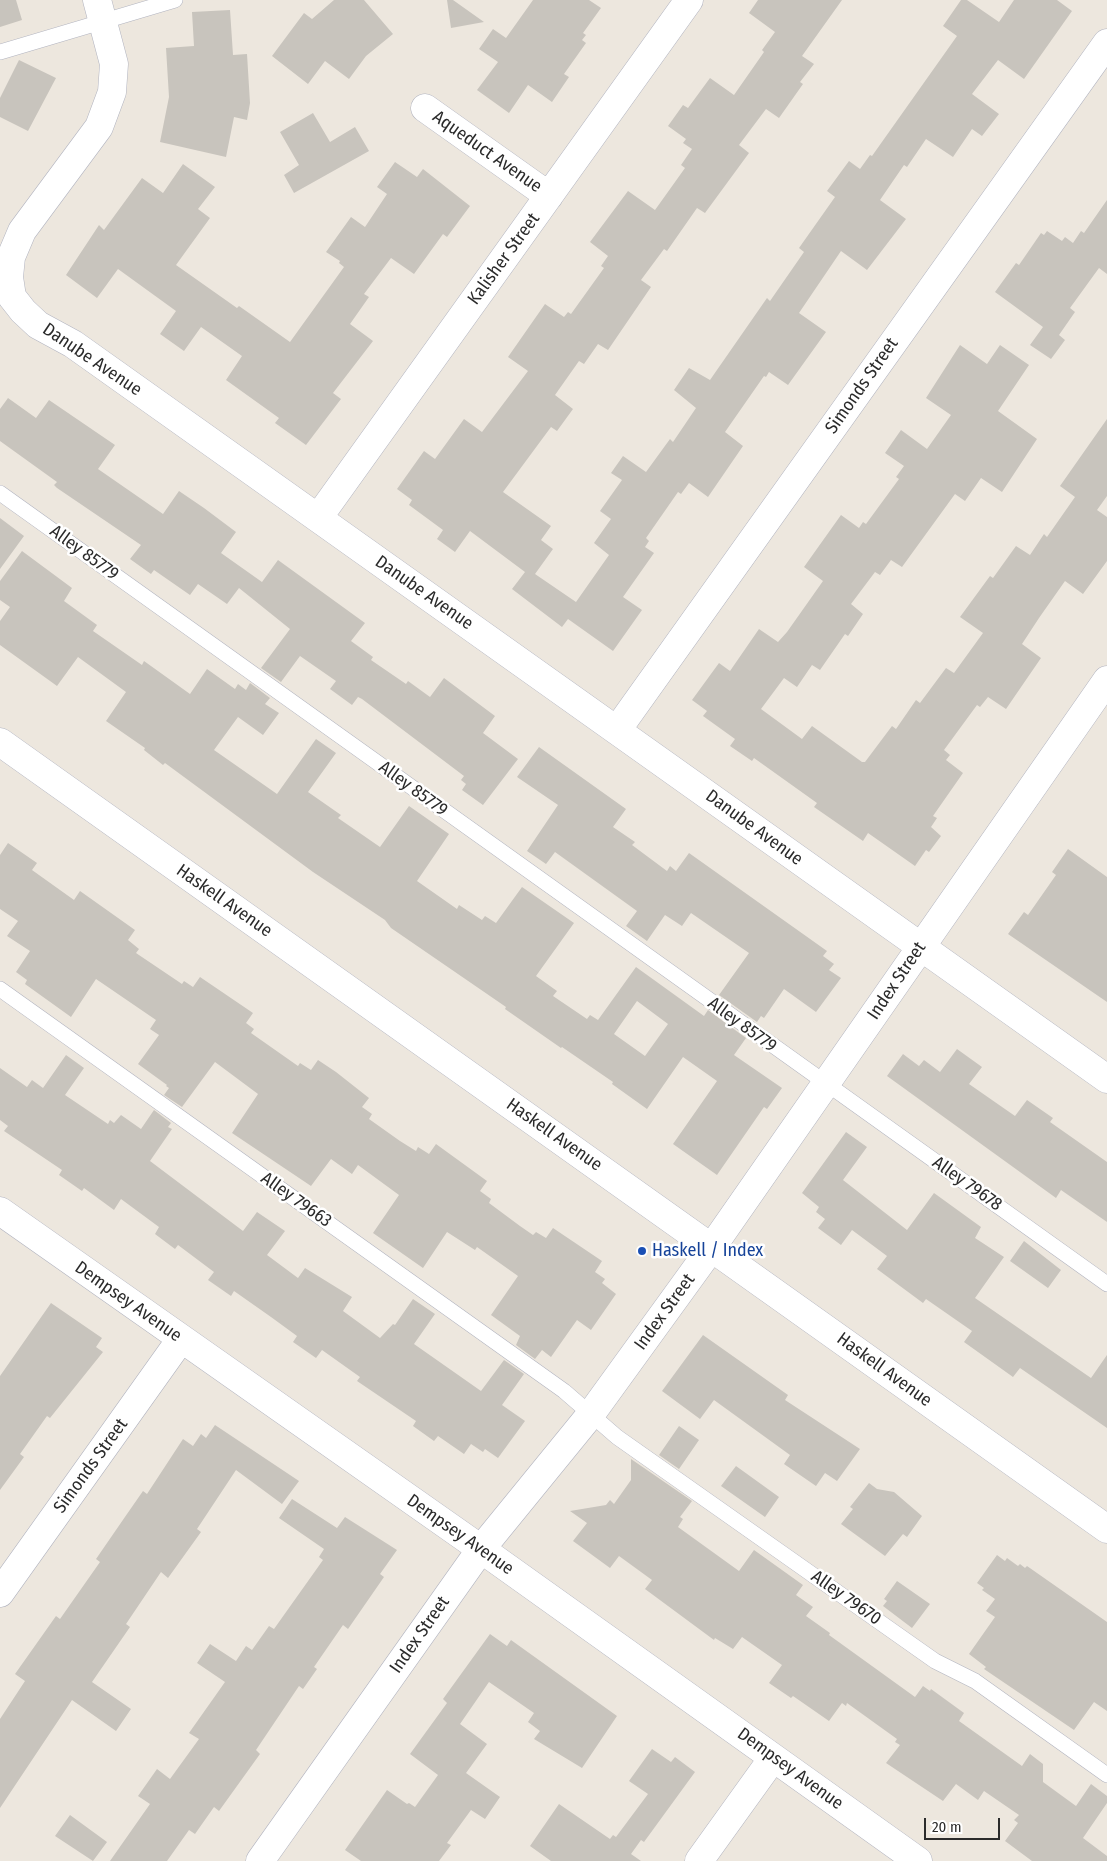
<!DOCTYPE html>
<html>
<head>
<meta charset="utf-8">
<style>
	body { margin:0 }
	#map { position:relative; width:1107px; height:1861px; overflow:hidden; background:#ede7de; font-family:"Fira Sans Condensed",sans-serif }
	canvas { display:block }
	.scale { position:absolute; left:924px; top:1818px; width:76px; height:22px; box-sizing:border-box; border:2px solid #2b2b2b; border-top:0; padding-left:6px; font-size:15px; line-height:18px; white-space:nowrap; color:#2b2b2b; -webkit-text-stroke:4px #fff; paint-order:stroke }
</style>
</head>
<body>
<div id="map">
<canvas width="1107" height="1861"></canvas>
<div class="scale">20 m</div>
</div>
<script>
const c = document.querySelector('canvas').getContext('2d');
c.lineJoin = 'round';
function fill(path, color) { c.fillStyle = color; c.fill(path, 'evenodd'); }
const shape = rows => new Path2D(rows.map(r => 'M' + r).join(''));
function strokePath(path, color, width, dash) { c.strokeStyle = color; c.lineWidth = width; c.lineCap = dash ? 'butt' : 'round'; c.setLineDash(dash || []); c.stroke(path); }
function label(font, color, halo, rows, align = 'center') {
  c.font = font + ' "Fira Sans Condensed",sans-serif'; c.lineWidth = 5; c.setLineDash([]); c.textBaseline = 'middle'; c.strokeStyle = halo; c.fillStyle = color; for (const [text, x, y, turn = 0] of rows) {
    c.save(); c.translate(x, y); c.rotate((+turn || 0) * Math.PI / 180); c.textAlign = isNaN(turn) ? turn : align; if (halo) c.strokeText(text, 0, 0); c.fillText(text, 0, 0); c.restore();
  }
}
const building = shape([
	[0,0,16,0,22,20,0,27],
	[334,0,364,0,393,34,366,56,349,79,325,61,308,84,272,56,304,13,312,19],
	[447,0,453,0,484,22,451,28],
	[533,0,589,0,601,8,583,33,586,35,582,40,586,43,564,74,569,77,552,102,528,85,509,113,477,90,498,62,479,49,493,29,506,38],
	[758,0,842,0,802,56,814,64,800,82,803,84,779,118,766,109,739,145,749,153,705,213,697,208,667,251,664,249,641,280,651,287,608,350,598,344,584,364,579,361,555,395,573,409,557,431,551,427,503,492,551,526,541,540,553,549,535,574,576,602,609,555,594,543,611,519,600,511,622,480,611,473,623,456,646,472,670,439,673,442,696,408,674,390,689,368,710,380,767,298,770,301,804,252,799,248,835,197,827,191,849,161,860,169,870,155,872,156,957,36,943,26,961,0,967,0,999,22,1014,0,1057,0,1072,11,1024,79,998,60,972,94,999,114,982,136,972,129,953,157,926,139,907,167,904,165,880,200,906,219,867,270,841,251,799,313,826,332,788,385,769,372,766,377,764,376,725,432,743,446,708,497,689,483,681,494,678,492,646,538,649,541,645,547,654,553,623,597,642,610,613,651,568,619,562,627,512,589,525,572,470,531,455,552,437,539,443,530,409,505,412,500,397,489,424,451,435,459,464,419,482,432,528,371,508,357,545,304,564,317,568,312,571,314,604,268,601,266,608,256,590,242,628,191,655,210,685,168,681,165,692,149,683,143,686,139,668,126,683,105,688,108,710,78,734,95,764,52,762,50,775,32,749,13],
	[230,10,233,55,247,54,250,103,247,120,234,117,226,157,160,142,169,97,166,48,194,46,192,12],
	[19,60,56,78,28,131,0,117,0,98],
	[313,113,330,142,355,127,369,151,294,193,284,175,299,165,280,132],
	[395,162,417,177,423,169,470,206,447,237,443,234,414,274,391,258,364,294,369,297,350,324,373,341,333,393,341,399,306,445,275,423,279,418,226,380,242,356,201,327,184,351,160,334,176,311,118,269,97,298,66,275,99,225,104,230,142,178,163,193,183,164,215,187,198,209,210,218,176,265,237,308,239,306,290,342,344,267,339,263,340,261,326,252,351,217,365,227,387,194,377,187],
	[1107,200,1107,274,1099,268,1070,308,1075,312,1059,335,1065,340,1051,359,1030,345,1043,327,995,292,1016,263,1019,265,1041,233,1044,235,1047,231,1062,241,1065,237,1073,243,1081,231,1084,233],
	[960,345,987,364,1000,345,1029,365,998,411,1037,439,1002,492,981,478,965,501,955,494,902,567,891,560,880,575,875,572,851,604,863,614,848,636,845,634,820,670,812,665,797,687,784,678,761,709,802,739,812,726,862,762,865,762,892,726,896,729,916,700,920,703,946,668,954,673,983,633,960,617,990,576,993,578,1016,546,1030,555,1044,534,1047,537,1075,497,1060,486,1107,419,1107,496,1097,510,1107,517,1107,561,1083,594,1065,581,1039,618,1022,644,1041,658,1006,709,988,697,980,707,977,705,944,750,950,755,946,760,963,773,933,816,937,818,931,827,941,836,929,852,926,850,915,866,868,833,863,841,814,807,817,803,754,758,752,761,730,746,735,739,703,716,707,711,692,700,719,663,730,671,759,629,778,642,787,632,823,581,804,567,841,515,859,528,863,522,866,524,899,479,896,477,904,466,885,453,901,430,927,449,951,415,926,398],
	[8,398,36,418,49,400,115,445,98,469,163,514,179,491,204,508,236,532,221,553,262,582,278,560,365,623,351,641,373,657,371,660,406,684,408,681,430,697,444,678,495,716,483,733,518,759,483,805,462,790,466,784,461,780,464,776,362,699,358,697,352,705,330,689,336,681,300,656,281,682,261,668,290,629,239,588,227,604,198,584,190,595,154,570,151,574,130,559,141,545,57,488,54,485,57,482,0,441,0,409],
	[0,518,24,536,0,569],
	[22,551,72,588,64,601,97,625,93,631,142,665,144,661,190,694,207,669,235,689,238,684,246,690,250,683,270,698,265,704,279,713,263,735,238,717,214,750,277,794,316,739,336,753,308,792,341,815,338,818,380,847,409,806,449,834,417,881,457,909,459,905,482,920,485,916,496,923,522,887,574,923,536,976,557,991,553,996,587,1019,590,1015,598,1020,636,967,704,1016,708,1010,746,1038,734,1055,782,1088,767,1109,764,1107,717,1175,673,1144,717,1081,683,1057,647,1109,612,1084,613,1082,562,1047,561,1048,505,1009,506,1007,391,928,385,920,313,872,165,763,163,765,144,750,145,748,106,721,126,692,78,657,57,686,0,645,0,621,10,607,0,600,0,581],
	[637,1001,668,1024,645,1056,614,1034],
	[539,747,626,809,613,827,635,842,632,845,667,871,670,866,676,871,689,853,827,951,823,956,834,964,829,970,841,978,816,1012,784,989,764,1018,761,1016,757,1022,719,995,749,953,691,913,682,926,665,915,647,941,626,926,637,911,555,852,546,864,527,851,558,805,517,777],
	[8,843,37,863,32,870,74,900,80,891,135,930,128,940,139,949,136,953,182,984,184,981,193,987,200,977,253,1013,246,1023,254,1029,251,1033,298,1066,300,1063,311,1070,318,1060,336,1072,369,1098,362,1107,372,1114,369,1119,400,1141,416,1151,418,1147,429,1154,436,1144,487,1181,480,1191,491,1199,489,1203,520,1226,533,1235,536,1232,546,1238,553,1228,602,1261,595,1272,605,1279,602,1283,616,1294,591,1330,577,1320,551,1357,542,1350,535,1359,516,1345,520,1336,491,1315,518,1276,477,1247,475,1250,447,1232,423,1268,373,1233,399,1195,358,1165,352,1174,331,1159,311,1186,232,1133,258,1094,215,1062,182,1107,164,1095,169,1088,166,1086,167,1085,138,1064,159,1035,150,1029,156,1020,96,979,71,1017,25,984,27,980,16,972,30,951,7,936,18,921,0,909,0,855],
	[1068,849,1107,877,1107,1002,1008,934,1024,912,1028,915,1056,875,1052,872],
	[957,1049,982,1067,969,1084,1015,1116,1027,1100,1053,1118,1050,1122,1107,1162,1107,1222,1061,1190,1056,1198,887,1076,903,1054,919,1066,924,1060,940,1072],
	[66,1055,84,1068,65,1095,108,1124,110,1120,114,1123,121,1115,141,1129,154,1110,171,1123,168,1127,172,1129,150,1161,243,1231,257,1212,285,1231,267,1255,298,1278,305,1268,352,1297,343,1311,380,1338,393,1324,395,1325,413,1299,435,1314,414,1344,481,1391,504,1360,524,1374,502,1405,525,1421,498,1458,485,1449,483,1452,471,1444,464,1454,438,1436,434,1441,413,1426,416,1421,357,1381,360,1377,322,1350,316,1358,293,1342,297,1336,271,1317,234,1291,231,1296,208,1280,214,1272,178,1245,175,1249,155,1234,159,1227,121,1199,114,1210,84,1188,82,1191,59,1175,62,1170,4,1131,8,1126,0,1120,0,1068,27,1087,32,1080,43,1088],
	[846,1132,867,1147,843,1180,907,1230,934,1193,981,1227,975,1238,1004,1257,975,1298,1091,1378,1107,1355,1107,1428,1020,1368,1013,1377,964,1342,972,1331,926,1299,923,1303,877,1269,887,1256,852,1230,841,1245,818,1228,825,1219,816,1212,819,1207,802,1193],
	[1024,1241,1061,1270,1048,1288,1010,1261],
	[51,1303,102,1338,96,1347,103,1352,50,1418,47,1416,20,1454,24,1457,0,1490,0,1376],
	[703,1335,788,1395,785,1400,860,1449,837,1481,825,1473,816,1486,784,1464,790,1455,714,1400,700,1419,662,1391],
	[215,1425,299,1481,282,1504,236,1470,197,1529,201,1532,168,1578,161,1572,126,1624,130,1627,92,1682,131,1709,116,1731,72,1700,0,1808,0,1719,25,1681,15,1674,56,1616,60,1619,100,1562,96,1559,127,1514,143,1491,147,1494,183,1439,193,1446,201,1434,206,1438],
	[679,1426,699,1440,679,1469,659,1455],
	[631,1459,692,1501,680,1517,683,1519,678,1527,739,1571,754,1550,803,1585,796,1595,813,1607,806,1616,830,1633,829,1635,915,1697,923,1686,930,1691,931,1689,964,1713,959,1721,1022,1766,1030,1754,1043,1764,1043,1782,1076,1806,1091,1784,1107,1796,1107,1803,1083,1838,1107,1856,1107,1861,1032,1861,1005,1841,1018,1823,1014,1820,1019,1815,984,1791,978,1800,956,1784,943,1801,886,1763,900,1745,895,1742,897,1739,847,1703,846,1706,842,1703,829,1721,793,1696,791,1698,769,1683,782,1665,742,1637,733,1649,715,1638,714,1640,645,1589,652,1580,619,1556,610,1568,573,1541,587,1523,570,1511,606,1505,610,1500,614,1504,631,1480],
	[736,1466,779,1497,765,1517,721,1486],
	[869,1483,877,1489,894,1492,922,1516,907,1537,903,1534,885,1556,841,1524,853,1509,850,1507],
	[292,1499,337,1528,345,1517,397,1550,380,1574,384,1577,348,1629,343,1625,314,1667,317,1669,303,1689,299,1686,256,1750,260,1754,219,1811,214,1807,195,1834,189,1830,167,1861,110,1861,150,1804,138,1796,157,1769,170,1779,199,1739,189,1733,225,1682,197,1663,210,1644,236,1661,246,1646,252,1650,269,1626,274,1629,323,1560,319,1557,324,1549,279,1518],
	[997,1555,1005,1561,1007,1558,1018,1566,1020,1564,1025,1568,1027,1566,1107,1622,1107,1711,1094,1702,1074,1730,984,1669,986,1667,969,1654,995,1617,986,1611,995,1599,982,1590,984,1588,977,1583],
	[897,1581,930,1604,912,1628,883,1606,887,1601,884,1599],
	[490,1634,507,1646,511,1640,617,1716,582,1768,534,1739,540,1731,528,1722,534,1713,489,1682,460,1724,487,1744,466,1773,500,1797,485,1819,471,1810,447,1843,451,1845,439,1861,361,1861,345,1850,387,1790,407,1804,409,1803,415,1807,438,1775,410,1754,447,1703,443,1699],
	[652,1749,671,1762,675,1757,695,1772,644,1842,641,1840,631,1854,641,1861,551,1861,530,1846,559,1804,610,1839,613,1835,616,1837,648,1794,629,1781],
	[70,1815,107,1842,93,1861,55,1836]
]);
const service = shape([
	[0,52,175,0],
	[0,493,1107,1284],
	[0,989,564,1391,617,1437,935,1661,975,1681,1107,1775]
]);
const minor = shape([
	[97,0,114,64,112,92,99,127,22,231,11,257,9,277,12,297,23,311,38,325,73,344,1107,1079],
	[425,108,549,196],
	[318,518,689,0],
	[617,730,1107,43],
	[0,1211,481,1549,918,1861],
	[712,1247,1107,680],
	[0,1593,181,1339],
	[699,1861,773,1758]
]);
const tertiary = shape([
	[260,1861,481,1549,591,1414,712,1247]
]);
const secondary = shape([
	[0,742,1107,1529]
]);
const markers = [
	[642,1251,5,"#1a4fb4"]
];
const streetNames = [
	["Aqueduct Avenue",487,152,35],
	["Kalisher Street",504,259,-54],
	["Danube Avenue",92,360,34],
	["Simonds Street",862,386,-55],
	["Alley 85779",84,553,36],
	["Danube Avenue",424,593,35],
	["Alley 85779",413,789,36],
	["Danube Avenue",754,828,36],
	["Haskell Avenue",224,901,35],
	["Index Street",897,981,-56],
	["Alley 85779",742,1025,36],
	["Haskell Avenue",554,1135,35],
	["Alley 79678",967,1184,35],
	["Alley 79663",296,1200,35],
	["Dempsey Avenue",128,1302,35],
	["Index Street",665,1312,-54],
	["Haskell Avenue",884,1370,36],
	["Simonds Street",91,1466,-54],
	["Dempsey Avenue",460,1535,35],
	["Alley 79670",846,1598,35],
	["Index Street",420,1635,-55],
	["Dempsey Avenue",790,1769,36]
];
const transitNames = [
	["Haskell / Index",652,1251]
];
fill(building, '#c8c4bd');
strokePath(service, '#b1b3bf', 16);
strokePath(minor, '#b1b3bf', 29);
strokePath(tertiary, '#b1b3bf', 29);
strokePath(secondary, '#b1b3bf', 29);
strokePath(service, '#fff', 15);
strokePath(minor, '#fff', 28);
strokePath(tertiary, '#fff', 28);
strokePath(secondary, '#fff', 28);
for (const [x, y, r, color] of markers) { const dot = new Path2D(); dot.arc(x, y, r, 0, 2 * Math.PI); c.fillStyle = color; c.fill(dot); strokePath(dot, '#fff', 2); }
label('18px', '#2b2b2b', '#fff', streetNames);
label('18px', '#164399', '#fff', transitNames, 'left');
</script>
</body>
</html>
